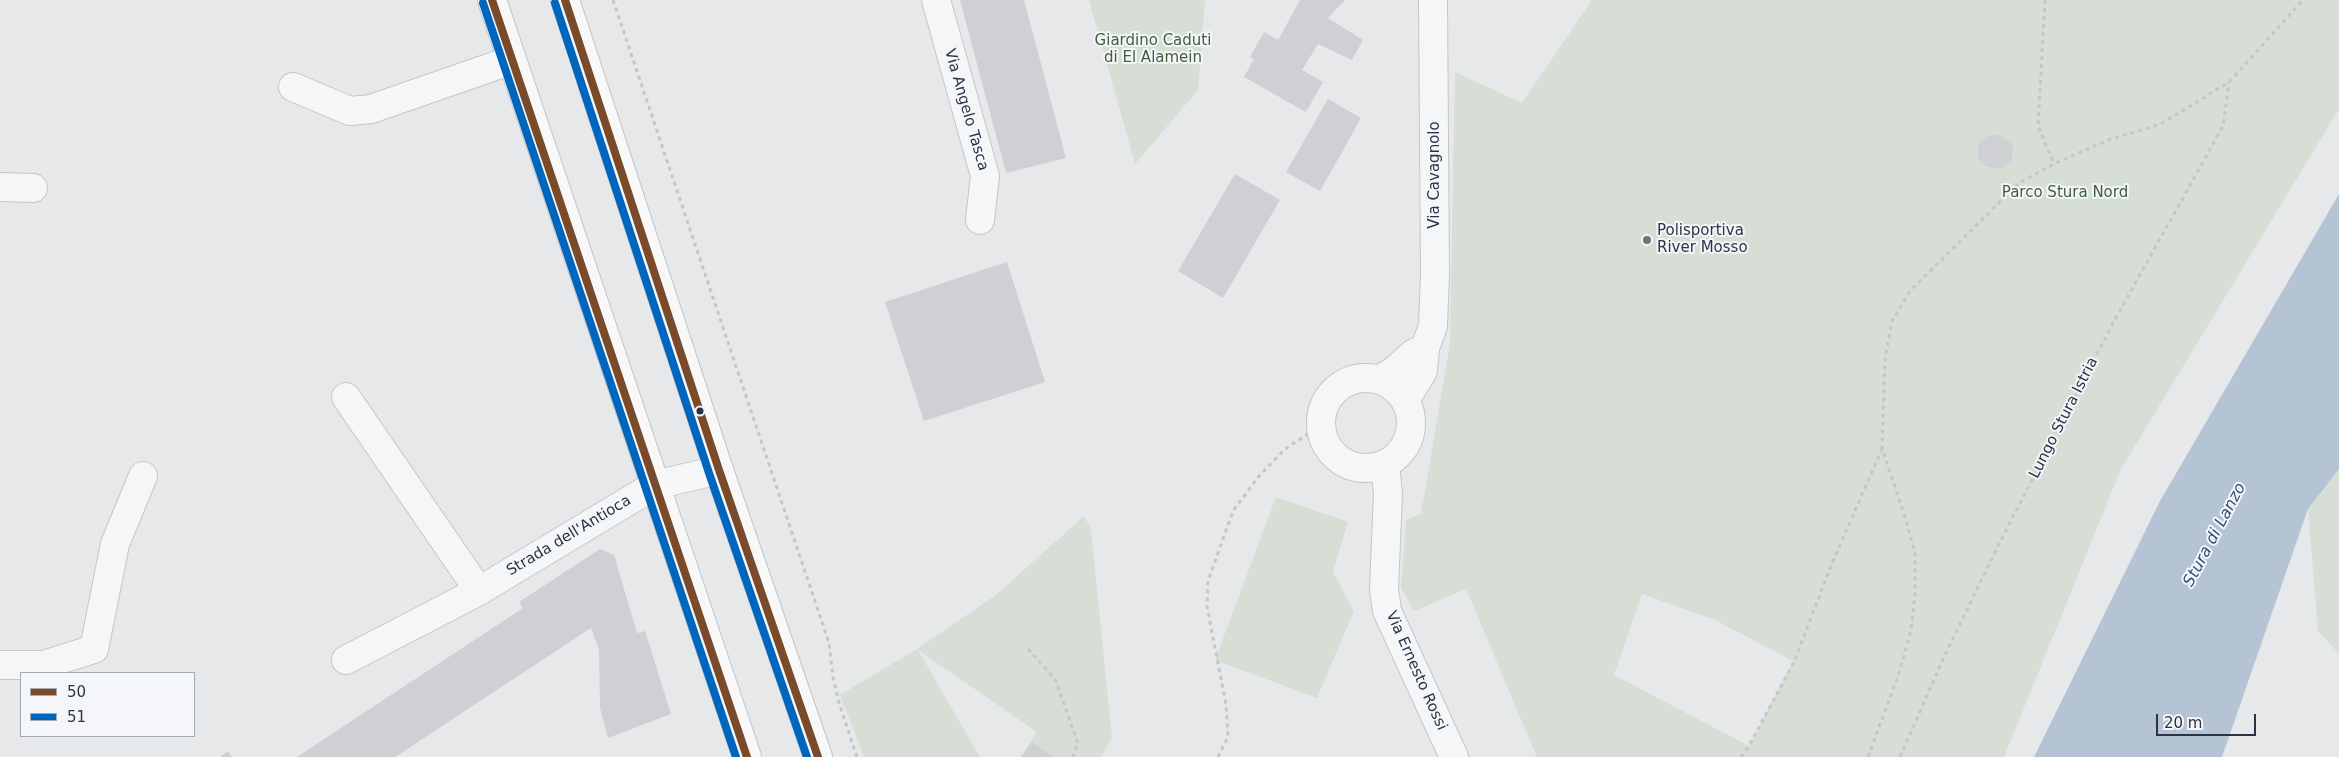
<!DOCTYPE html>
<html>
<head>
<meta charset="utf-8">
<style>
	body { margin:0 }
	#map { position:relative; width:2339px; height:757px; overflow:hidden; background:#e6e8ea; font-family:"DejaVu Sans",sans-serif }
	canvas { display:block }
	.legend { position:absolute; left:20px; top:672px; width:175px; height:65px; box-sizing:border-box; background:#f4f6f9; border:1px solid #a4a8b1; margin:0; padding:6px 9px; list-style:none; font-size:15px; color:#2b3445 }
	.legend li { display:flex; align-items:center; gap:10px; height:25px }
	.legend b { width:25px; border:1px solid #a4a8b1 }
	.scale { position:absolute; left:2156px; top:714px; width:100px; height:22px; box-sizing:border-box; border:2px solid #2b3445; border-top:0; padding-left:6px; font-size:15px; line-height:18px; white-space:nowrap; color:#2b3445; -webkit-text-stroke:4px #f4f6f9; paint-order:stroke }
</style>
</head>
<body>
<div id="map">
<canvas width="2339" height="757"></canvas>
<ul class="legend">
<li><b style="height:6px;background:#7a4b2a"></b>50</li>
<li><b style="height:6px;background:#0065bd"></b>51</li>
</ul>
<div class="scale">20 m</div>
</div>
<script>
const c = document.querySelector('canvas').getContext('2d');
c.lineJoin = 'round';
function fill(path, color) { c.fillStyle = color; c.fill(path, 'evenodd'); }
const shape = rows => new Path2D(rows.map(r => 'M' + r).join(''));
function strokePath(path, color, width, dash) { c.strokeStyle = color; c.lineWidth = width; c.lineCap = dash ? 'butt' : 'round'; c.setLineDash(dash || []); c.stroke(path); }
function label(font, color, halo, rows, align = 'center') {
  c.font = font + ' "DejaVu Sans",sans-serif'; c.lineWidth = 4; c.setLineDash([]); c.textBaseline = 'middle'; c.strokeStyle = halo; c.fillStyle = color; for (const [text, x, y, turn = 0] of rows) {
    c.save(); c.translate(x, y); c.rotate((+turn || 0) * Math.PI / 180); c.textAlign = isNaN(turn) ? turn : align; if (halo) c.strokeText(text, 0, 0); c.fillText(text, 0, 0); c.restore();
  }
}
const green = shape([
	[1089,0,1205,0,1198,90,1135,164],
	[1592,0,2339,0,2339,109,2121,469,2004,757,1537,757,1466,589,1414,611,1401,588,1406,520,1421,514,1450,343,1455,72,1522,103],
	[1642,594,1715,620,1793,661,1749,746,1614,675],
	[2339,469,2339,654,2318,631,2308,509],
	[1276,497,1348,522,1333,572,1354,611,1317,698,1215,660],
	[1084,516,1091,529,1112,738,1101,757,1021,757,1037,732,918,650,980,757,864,757,840,695,917,649,996,595]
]);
const water = shape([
	[2339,194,2339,469,2308,509,2222,757,2034,757,2160,501]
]);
const building = shape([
	[960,0,1024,0,1066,158,1006,173],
	[1300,0,1345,0,1328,18,1363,40,1352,60,1318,44,1302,70,1323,82,1306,112,1244,77,1254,59,1250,57,1264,32,1278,40],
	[1328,99,1361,118,1320,191,1286,172],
	[2000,135,2013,145,2012,159,2003,168,1987,167,1978,159,1978,145,1987,136],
	[1235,174,1280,200,1223,298,1178,271],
	[1007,262,1045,382,924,421,885,302],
	[600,549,614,555,637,633,645,631,671,714,608,738,600,708,599,649,591,628,395,757,297,757,523,608,519,602],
	[1032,742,1053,757,1021,757],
	[228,751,232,757,220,757]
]);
const path = shape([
	[613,0,829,643,833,677,839,703,857,757],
	[2045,0,2038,126,2054,164],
	[1028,649,1055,679,1078,743,1073,757],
	[1218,757,1228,737,1226,704,1207,607,1208,581,1233,511,1259,476,1285,449,1320,426],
	[1741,757,1749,746,1794,662,1831,566,1882,449],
	[1868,757,1898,676,1911,631,1915,593,1915,554,1906,520,1882,448,1885,358,1892,321,1910,291,2019,183,2054,164,2108,140,2161,124,2229,82,2303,0],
	[1900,757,1944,657,2000,542,2112,325,2223,126,2229,82]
]);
const minor = shape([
	[936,0,985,176,980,220],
	[293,87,350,111,371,109,512,60],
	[0,187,33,188],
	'1321 423a45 45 0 1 1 90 0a45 45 0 1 1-90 0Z',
	[1379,380,1395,370,1414,353,1425,348],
	[346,397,479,591],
	[1405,400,1423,371,1425,348,1433,326,1435,274,1433,0],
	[1385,464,1388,494,1384,589,1387,611,1454,757],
	[346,660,479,591,655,485,719,470],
	[0,665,43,665,94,649,115,544,143,476]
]);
const major = shape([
	[492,0,747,757],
	[565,0,719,470,818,757]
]);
const bus1 = shape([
	[492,0,747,757],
	[565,0,719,470,818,757]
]);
const bus2 = shape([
	[483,3,736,757],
	[555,3,709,473,807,757]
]);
const markers = [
	[1647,240,5,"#6c737f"],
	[700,411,4.5,"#2b3445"]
];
const parkNames = [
	["Giardino Caduti",1153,41],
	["di El Alamein",1153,58],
	["Parco Stura Nord",2065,193]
];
const streetNames = [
	["Via Angelo Tasca",966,110,74],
	["Via Cavagnolo",1435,175,-90],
	["Lungo Stura Istria",2064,418,-63],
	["Strada dell'Antioca",569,536,-31],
	["Via Ernesto Rossi",1416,671,66]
];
const poiNames = [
	["Polisportiva",1657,231],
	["River Mosso",1657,248]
];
const waterNames = [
	["Stura di Lanzo",2215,535,-62]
];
fill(green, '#d6ded6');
fill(water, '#b4c4d5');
fill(building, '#ced0d3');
strokePath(minor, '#c4c6c8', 30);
strokePath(major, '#c2c5c8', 30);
strokePath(path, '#c5c6ca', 3, [4, 4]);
strokePath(minor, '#f5f6f7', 28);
strokePath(major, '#f8f8f8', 28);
strokePath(bus1, '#7a4b2a', 8);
strokePath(bus2, '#0065bd', 8);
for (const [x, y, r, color] of markers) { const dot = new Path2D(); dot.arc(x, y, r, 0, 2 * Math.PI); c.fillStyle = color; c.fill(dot); strokePath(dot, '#f4f6f9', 2); }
label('15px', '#3f6138', '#f4f6f9', parkNames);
label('15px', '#2b3445', '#f4f6f9', streetNames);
label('15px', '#2b3445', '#f4f6f9', poiNames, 'left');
label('italic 16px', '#34527a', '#f4f6f9', waterNames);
</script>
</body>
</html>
